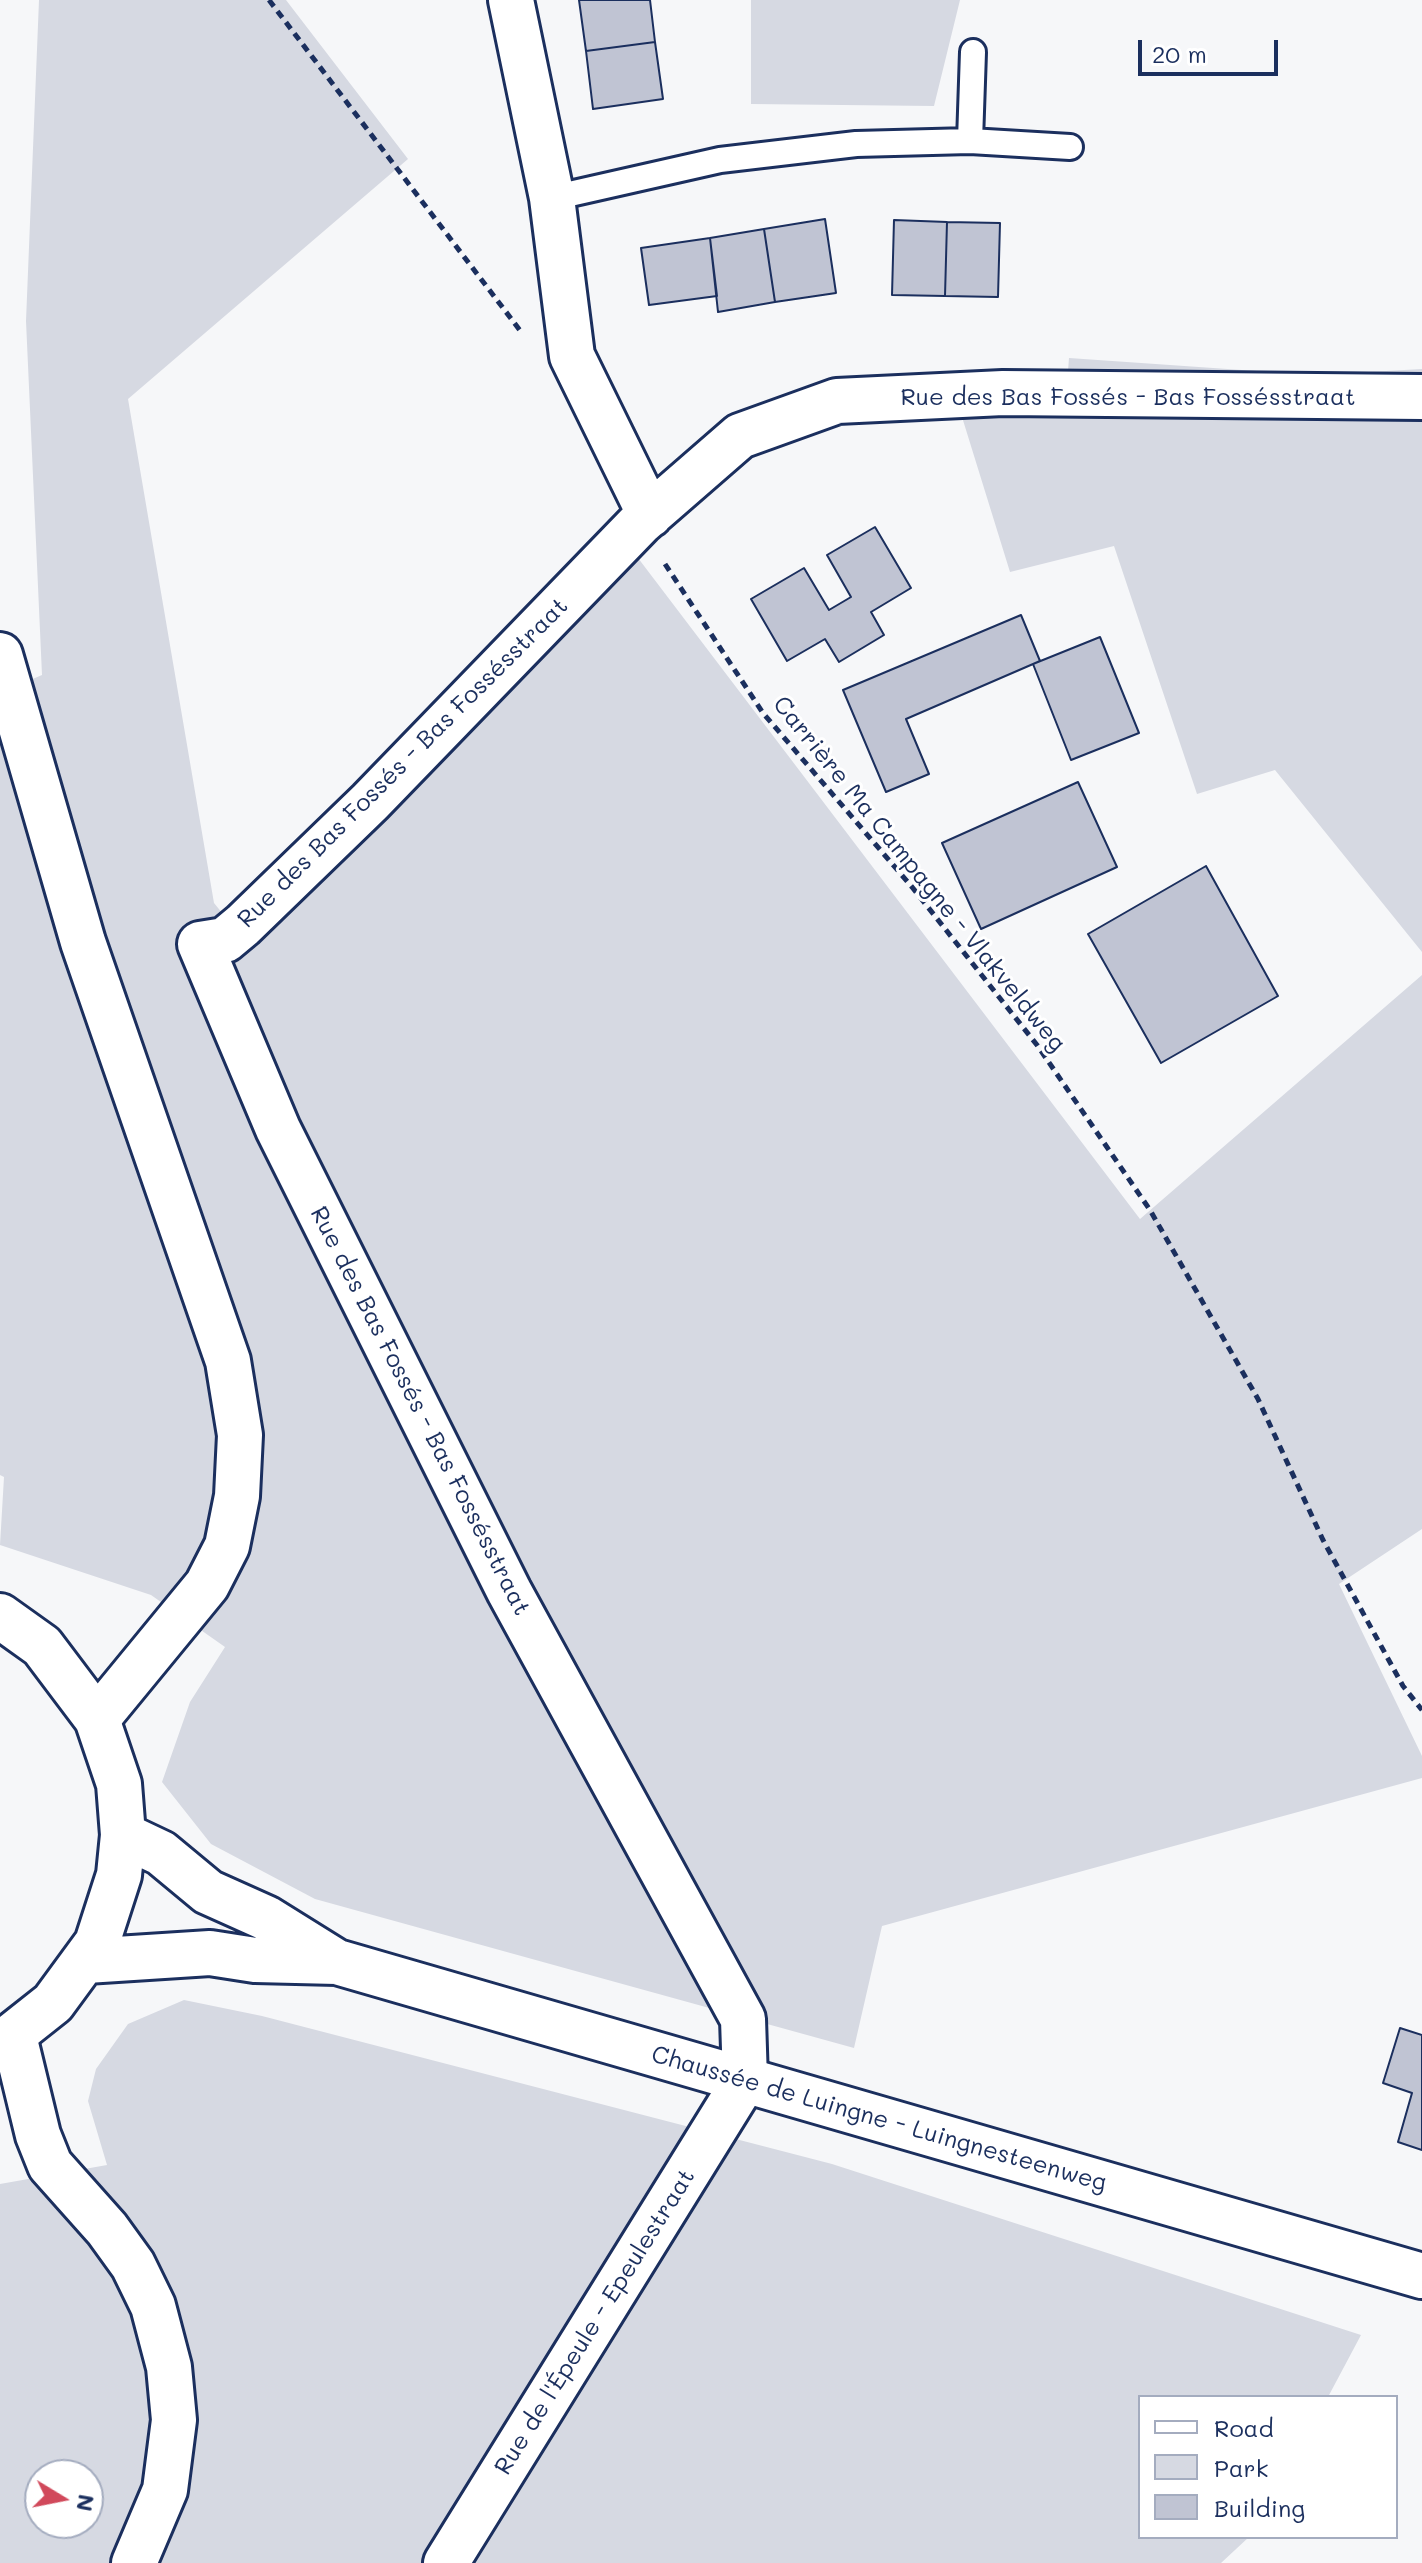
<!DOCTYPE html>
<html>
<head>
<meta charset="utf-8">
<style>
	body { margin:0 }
	#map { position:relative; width:1422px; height:2563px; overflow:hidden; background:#f6f7f9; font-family:Mali,sans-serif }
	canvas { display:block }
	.legend { position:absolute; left:1138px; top:2395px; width:260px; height:144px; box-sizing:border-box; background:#fff; border:2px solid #a4acbf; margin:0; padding:10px 14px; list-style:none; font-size:24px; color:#1b2f5e }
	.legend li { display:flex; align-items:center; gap:16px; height:40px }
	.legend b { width:40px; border:2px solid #a4acbf }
	.north { position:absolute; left:24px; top:2459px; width:80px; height:80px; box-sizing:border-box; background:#fff; border:2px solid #a4acbf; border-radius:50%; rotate:100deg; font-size:22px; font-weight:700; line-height:32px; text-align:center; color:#1b2f5e }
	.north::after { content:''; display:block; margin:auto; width:28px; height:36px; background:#d1495b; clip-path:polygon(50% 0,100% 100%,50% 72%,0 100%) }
	.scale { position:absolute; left:1138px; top:40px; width:140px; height:36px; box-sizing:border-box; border:4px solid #1b2f5e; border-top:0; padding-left:10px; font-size:24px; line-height:28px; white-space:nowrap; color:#1b2f5e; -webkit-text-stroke:6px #fff; paint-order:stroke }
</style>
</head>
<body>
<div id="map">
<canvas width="1422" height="2563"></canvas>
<ul class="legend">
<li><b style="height:10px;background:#fff"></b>Road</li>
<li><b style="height:22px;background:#d6d9e2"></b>Park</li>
<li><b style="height:22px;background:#c0c4d3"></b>Building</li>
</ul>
<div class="north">N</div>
<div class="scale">20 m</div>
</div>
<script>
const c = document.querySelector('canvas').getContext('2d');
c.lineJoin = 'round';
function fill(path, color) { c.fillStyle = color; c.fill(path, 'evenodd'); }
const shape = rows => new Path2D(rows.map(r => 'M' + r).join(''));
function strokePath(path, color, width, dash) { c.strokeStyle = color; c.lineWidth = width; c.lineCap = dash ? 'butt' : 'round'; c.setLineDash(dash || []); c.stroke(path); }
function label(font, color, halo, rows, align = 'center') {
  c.font = font + ' Mali,sans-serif'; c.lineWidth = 6; c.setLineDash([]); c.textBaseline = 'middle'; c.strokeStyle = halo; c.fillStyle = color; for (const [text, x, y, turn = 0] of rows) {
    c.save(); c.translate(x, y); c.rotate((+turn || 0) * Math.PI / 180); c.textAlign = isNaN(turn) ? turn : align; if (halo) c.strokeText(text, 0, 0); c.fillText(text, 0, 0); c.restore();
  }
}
const green = shape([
	[39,0,286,0,408,159,128,399,214,903,249,946,635,554,1140,1219,1422,975,1422,1529,1339,1584,1422,1756,1422,1778,882,1926,854,2048,315,1899,211,1844,162,1782,190,1702,225,1647,151,1595,0,1545,4,1477,0,1475,0,693,42,675,26,321],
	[751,0,960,0,934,106,751,104],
	[1069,358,1314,375,1422,369,1422,952,1275,770,1197,794,1114,546,1010,572,962,417,1065,411],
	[184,2000,262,2016,832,2164,1361,2335,1328,2397,1140,2397,1140,2537,1249,2537,1221,2563,0,2563,0,2184,107,2165,88,2101,96,2069,128,2024],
	[40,2475,88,2475,88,2523,40,2523]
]);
const building = shape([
	[579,0,650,0,655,42,586,51,579,0],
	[655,42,663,99,593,109,586,51,655,42],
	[825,219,836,293,775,302,764,229,825,219],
	[894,220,947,222,945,296,892,295,894,220],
	[947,222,1000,223,998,297,945,296,947,222],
	[764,229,775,302,718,312,710,238,764,229],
	[710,238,717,296,649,305,641,248,710,238],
	[875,527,911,588,871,612,884,635,839,662,825,639,787,661,751,599,804,568,829,610,851,597,827,555,875,527],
	[1021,615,1040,661,906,719,929,774,886,792,843,690,1021,615],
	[1100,637,1139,733,1071,760,1033,664,1100,637],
	[1078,782,1117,867,981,929,942,843,1078,782],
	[1206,866,1278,996,1161,1063,1088,934,1206,866],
	[1400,2028,1422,2035,1422,2150,1398,2142,1412,2093,1383,2083,1400,2028]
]);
const path = shape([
	[269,0,522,333],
	[665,564,763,713,912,887,1037,1045,1150,1210,1258,1399,1323,1540,1403,1686,1422,1710]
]);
const lane = shape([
	[970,141,973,52],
	[552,198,720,160,856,144,970,141,1070,147]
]);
const street = shape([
	[511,0,552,198,572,356,650,515],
	[446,2563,745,2080,743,2019,509,1591,278,1129,200,944,225,940,243,925,370,802,640,523,740,436,837,401,1003,393,1422,397]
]);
const secondary = shape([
	[0,1616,42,1646,97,1719,119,1784,123,1835,119,1875,97,1943,53,2003,0,2045],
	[123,1835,161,1853,208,1892,266,1918,335,1961],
	[86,1961,210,1953,255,1960,337,1962,1422,2276]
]);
const highway = shape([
	[0,655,83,942,228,1361,240,1435,237,1496,227,1546,207,1585,97,1719],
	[14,2036,38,2135,50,2165,107,2229,133,2265,153,2306,169,2367,174,2420,165,2490,134,2563]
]);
const streetNames = [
	["Rue des Bas Fossés - Bas Fossésstraat",1128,398],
	["Rue des Bas Fossés - Bas Fossésstraat",403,763,-45],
	["Carrière Ma Campagne - Vlakveldweg",919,874,51],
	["Rue des Bas Fossés - Bas Fossésstraat",420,1411,63],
	["Chaussée de Luingne - Luingnesteenweg",879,2119,16],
	["Rue de l'Épeule - Epeulestraat",595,2322,-58]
];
fill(green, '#d6d9e2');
fill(building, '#c0c4d3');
strokePath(building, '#1b2f5e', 2);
strokePath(lane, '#1b2f5e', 30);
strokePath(street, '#1b2f5e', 50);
strokePath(secondary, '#1b2f5e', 50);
strokePath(highway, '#1b2f5e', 50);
strokePath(path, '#1b2f5e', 5, [8, 6]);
strokePath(lane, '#fff', 24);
strokePath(street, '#fff', 44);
strokePath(secondary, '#fff', 44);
strokePath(highway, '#fff', 44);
label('24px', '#1b2f5e', '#fff', streetNames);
</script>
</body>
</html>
